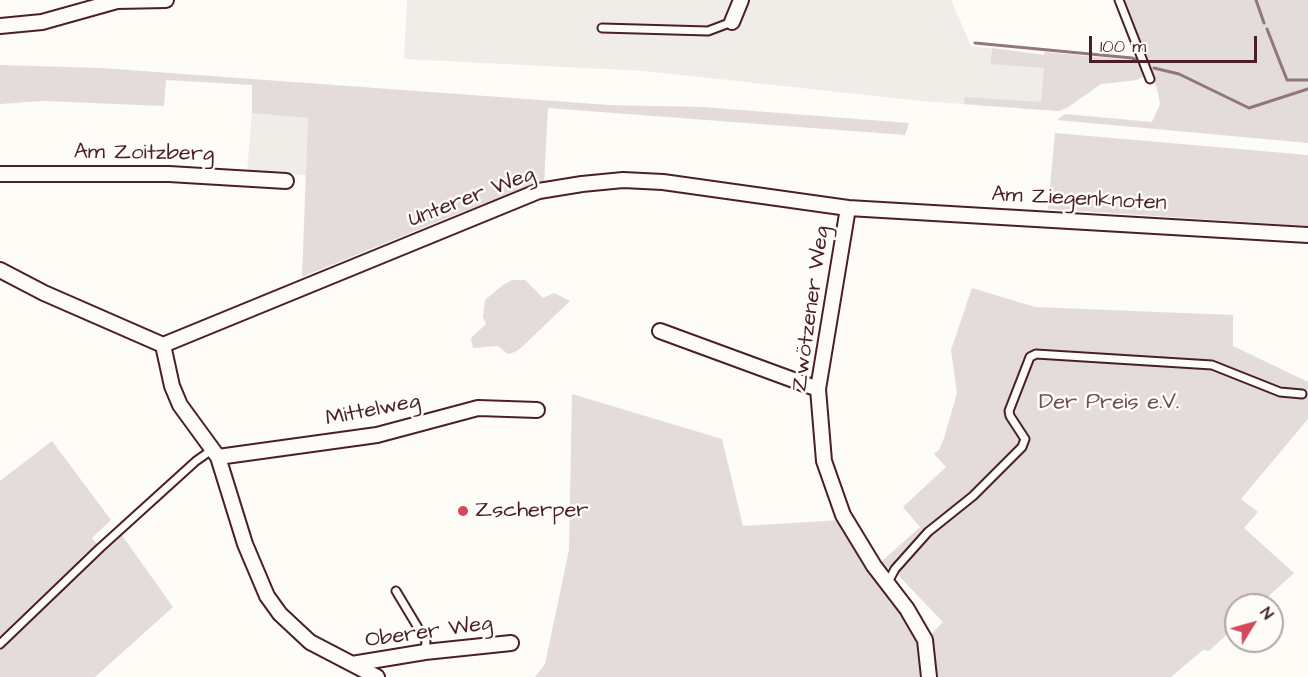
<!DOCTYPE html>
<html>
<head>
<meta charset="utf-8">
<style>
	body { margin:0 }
	#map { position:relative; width:1308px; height:677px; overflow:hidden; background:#fdfcf7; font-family:"Architects Daughter",sans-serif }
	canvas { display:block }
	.north { position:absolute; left:1224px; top:593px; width:60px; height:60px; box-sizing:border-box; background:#fdfcf7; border:2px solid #b5a4a5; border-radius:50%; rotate:53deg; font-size:16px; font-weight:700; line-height:24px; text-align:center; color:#4a1f2b }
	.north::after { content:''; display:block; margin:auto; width:21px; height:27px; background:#d1495b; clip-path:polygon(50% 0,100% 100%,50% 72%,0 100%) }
	.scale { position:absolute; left:1089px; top:36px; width:168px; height:27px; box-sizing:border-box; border:3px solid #4a1f2b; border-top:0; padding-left:8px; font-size:18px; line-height:21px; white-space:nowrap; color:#4a1f2b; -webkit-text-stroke:4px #fdfcf7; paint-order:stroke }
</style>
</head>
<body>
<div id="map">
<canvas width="1308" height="677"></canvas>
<div class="north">N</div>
<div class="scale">100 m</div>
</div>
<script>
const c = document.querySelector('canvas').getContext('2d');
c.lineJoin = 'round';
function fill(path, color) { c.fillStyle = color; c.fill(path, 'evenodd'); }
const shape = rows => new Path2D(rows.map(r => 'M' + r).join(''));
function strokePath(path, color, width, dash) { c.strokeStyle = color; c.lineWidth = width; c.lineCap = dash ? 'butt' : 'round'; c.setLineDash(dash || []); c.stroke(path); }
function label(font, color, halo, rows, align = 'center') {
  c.font = font + ' "Architects Daughter",sans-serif'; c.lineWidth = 5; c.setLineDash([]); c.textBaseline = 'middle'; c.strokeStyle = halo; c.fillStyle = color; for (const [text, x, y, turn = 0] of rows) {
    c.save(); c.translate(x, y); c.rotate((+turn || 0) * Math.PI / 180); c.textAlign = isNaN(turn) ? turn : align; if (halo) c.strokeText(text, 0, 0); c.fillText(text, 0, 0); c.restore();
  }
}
const built = shape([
	[407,0,951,0,971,46,1045,55,1042,110,921,101,645,71,404,59],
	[252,113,308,118,306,175,247,171]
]);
const green = shape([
	[1123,0,1308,0,1308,143,1057,120,1065,114,1152,122,1160,104,1158,93,1149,63],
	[992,48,1044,55,1045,52,1131,60,1142,65,1145,72,1144,76,1137,80,1101,84,1067,108,1059,111,964,104,965,97,1041,102,1044,68,991,64],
	[0,65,101,68,609,105,702,107,909,123,905,135,548,108,544,184,520,190,452,216,302,277,308,118,252,113,252,85,166,80,164,106,43,101,0,104],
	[1055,133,1308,155,1308,226,1048,209],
	[512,280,525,280,543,298,554,293,570,301,522,347,515,352,508,354,498,346,473,348,471,338,486,324,483,317,485,300,503,285],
	[972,288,1035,307,1233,315,1233,346,1308,382,1308,419,1241,499,1258,512,1244,528,1294,573,1259,605,1236,605,1236,626,1209,651,1203,650,1171,677,935,677,930,635,943,622,897,574,880,563,920,527,903,507,946,467,934,454,939,450,944,438,957,393,951,350],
	[572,394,722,439,743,526,841,520,921,642,925,677,535,677,545,664,569,550],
	[52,441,111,520,92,538,102,550,121,534,173,607,95,677,0,677,0,481]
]);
const stream = shape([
	[1256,0,1264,23],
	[1267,29,1287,80,1308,80],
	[975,43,1132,58,1137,60],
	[1154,68,1179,74,1249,108,1308,89]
]);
const service = shape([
	[1119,0,1150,79],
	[602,28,708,31,732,22],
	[887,584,895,569,928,532,973,496,1022,447,1025,439,1010,416,1009,411,1030,357,1036,354,1212,365,1280,392,1302,394],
	[396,591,426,641,425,652],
	[0,644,100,548,196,461,213,449]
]);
const minor = shape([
	[732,22,741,0],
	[0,26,42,22,117,1,166,0],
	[0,174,169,174,286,181],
	[848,208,818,389,824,461,843,515,874,566,907,609,925,640,929,677],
	[0,270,44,293,163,345,172,386,180,405,218,457,245,544,267,596,280,614,310,642,377,677],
	[660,331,818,389],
	[163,345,539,191,582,184,623,180,663,182,848,208,1308,235],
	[218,457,377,435,478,408,537,410],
	[352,664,425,652,511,643]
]);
const markers = [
	[463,511,6,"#d1495b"]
];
const streetNames = [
	["Am Zoitzberg",144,154,1],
	["Unterer Weg",472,198,-21],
	["Am Ziegenknoten",1079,200,3],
	["Zwötzener Weg",812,309,-82],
	["Mittelweg",373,411,-11],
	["Oberer Weg",429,633,-8]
];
const parkNames = [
	["Der Preis e.V.",1109,403]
];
const poiNames = [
	["Zscherper",475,511]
];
fill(built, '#f0ece8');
fill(green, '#e3dcda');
strokePath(stream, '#91777b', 3);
strokePath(service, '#4a1f2b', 11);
strokePath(minor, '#4a1f2b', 18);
strokePath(service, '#fdfcf7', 7);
strokePath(minor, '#fdfcf7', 14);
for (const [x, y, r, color] of markers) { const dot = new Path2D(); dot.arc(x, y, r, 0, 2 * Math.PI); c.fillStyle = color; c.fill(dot); strokePath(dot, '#fdfcf7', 2); }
label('22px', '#4a1f2b', '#fdfcf7', streetNames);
label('22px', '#704e57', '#fdfcf7', parkNames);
label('22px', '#4a1f2b', '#fdfcf7', poiNames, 'left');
</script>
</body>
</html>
